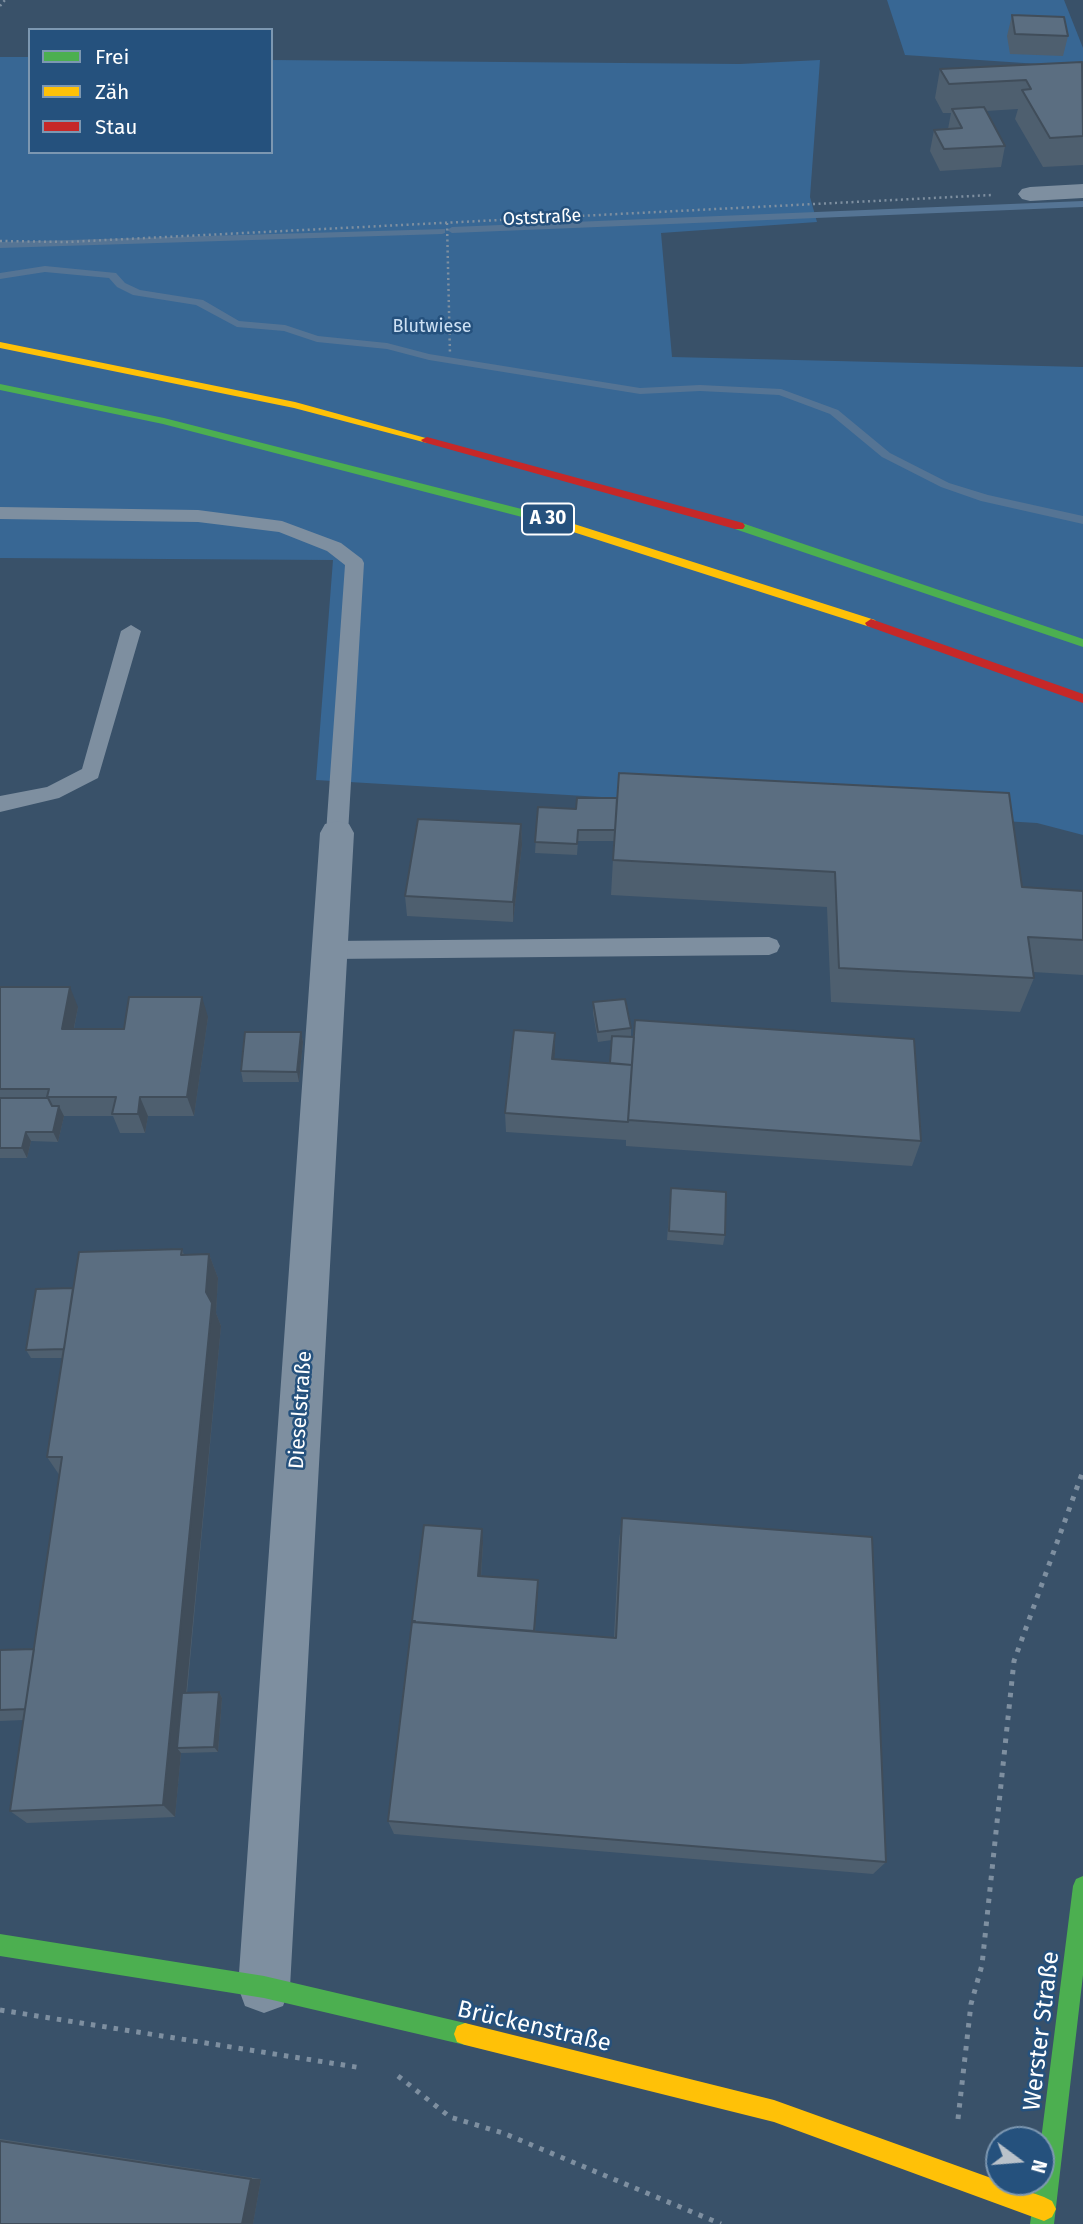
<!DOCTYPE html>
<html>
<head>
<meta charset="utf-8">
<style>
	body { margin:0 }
	#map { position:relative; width:1083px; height:2224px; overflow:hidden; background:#395169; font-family:"Fira Sans",sans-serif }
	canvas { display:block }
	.legend { position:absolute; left:28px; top:28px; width:245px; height:126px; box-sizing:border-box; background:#25517d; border:2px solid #7c97b1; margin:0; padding:9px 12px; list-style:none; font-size:21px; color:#fff }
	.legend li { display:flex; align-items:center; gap:14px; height:35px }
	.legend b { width:35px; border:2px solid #7c97b1 }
	.north { position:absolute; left:985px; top:2126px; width:70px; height:70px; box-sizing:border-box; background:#25517d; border:2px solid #7c97b1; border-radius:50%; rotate:106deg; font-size:19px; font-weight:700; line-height:28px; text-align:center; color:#fff }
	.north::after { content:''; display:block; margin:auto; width:24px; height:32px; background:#bac2ca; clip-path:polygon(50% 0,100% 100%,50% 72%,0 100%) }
</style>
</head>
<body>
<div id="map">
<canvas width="1083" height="2224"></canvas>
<ul class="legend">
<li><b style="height:9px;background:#4caf50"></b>Frei</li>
<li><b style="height:9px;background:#ffc107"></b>Zäh</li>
<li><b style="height:9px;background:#c62828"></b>Stau</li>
</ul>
<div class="north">N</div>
</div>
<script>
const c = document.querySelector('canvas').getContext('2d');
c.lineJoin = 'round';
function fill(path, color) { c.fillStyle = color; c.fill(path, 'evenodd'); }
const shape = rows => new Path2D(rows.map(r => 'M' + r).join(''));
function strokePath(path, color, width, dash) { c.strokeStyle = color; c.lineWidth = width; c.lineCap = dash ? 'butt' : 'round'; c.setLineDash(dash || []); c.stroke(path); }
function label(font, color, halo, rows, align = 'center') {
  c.font = font + ' "Fira Sans",sans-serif'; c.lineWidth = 5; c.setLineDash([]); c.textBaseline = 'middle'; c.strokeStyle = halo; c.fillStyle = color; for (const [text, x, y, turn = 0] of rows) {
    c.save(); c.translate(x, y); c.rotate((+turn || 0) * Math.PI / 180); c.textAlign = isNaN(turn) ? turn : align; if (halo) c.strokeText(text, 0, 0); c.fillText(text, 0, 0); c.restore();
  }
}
const green = shape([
	[887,0,1064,0,1083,48,1083,67,905,55],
	[0,57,30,57,30,152,271,152,271,60,740,64,820,60,810,197,817,222,661,233,672,357,1083,367,1083,835,1037,823,316,780,333,560,0,558]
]);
const stream = shape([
	[1083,201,1083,207,452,233,447,230,452,227,1083,201],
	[445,229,445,233,442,234,0,248,0,242,445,229],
	[45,266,116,273,125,283,140,290,203,300,239,321,285,325,318,336,387,343,429,354,640,388,700,385,781,389,838,410,890,453,949,483,988,495,1083,516,1083,524,981,501,941,487,882,457,830,414,779,395,700,391,640,394,429,360,387,349,317,342,284,331,237,327,196,305,133,295,117,287,109,278,45,272,0,279,0,273,45,266]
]);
const pathFar1 = shape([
	[0,6,5,0],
	[447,223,450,355],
	[0,241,67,242,992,195]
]);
const path = shape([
	[0,2010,362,2068],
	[398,2076,450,2117,503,2133,721,2224],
	[958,2119,971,2004,982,1965,1014,1661,1083,1471]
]);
const lane = shape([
	[0,507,198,510,282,521,341,543,362,559,364,563,348,833,345,839,329,839,326,833,345,565,327,551,279,532,198,522,0,519,0,507],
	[131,625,141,631,98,778,59,798,0,812,0,796,47,787,82,769,121,631,131,625],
	[769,937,777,940,780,946,777,952,769,955,331,959,323,956,320,950,323,944,331,941,769,937]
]);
const street = shape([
	[1083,184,1083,198,1030,201,1022,199,1018,194,1022,189,1030,187,1083,184],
	[337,821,349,824,354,833,290,1987,283,2006,264,2013,245,2006,238,1987,320,833,325,824,337,821]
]);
const fast = shape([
	[0,384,164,418,553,517,555,520,549,524,163,424,0,390,0,384],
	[739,522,1083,639,1083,647,735,529,735,523,739,522],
	[1083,1876,1083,1975,1054,2224,1030,2224,1036,2182,1041,2182,1041,2140,1073,1886,1076,1879,1083,1876],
	[0,1934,264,1976,465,2023,473,2026,476,2034,473,2042,465,2045,264,1998,0,1956,0,1934]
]);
const slow = shape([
	[0,342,295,402,433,440,427,443,294,408,0,348,0,342],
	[549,516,875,620,877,623,871,627,867,626,545,523,543,520,549,516],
	[465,2023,774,2100,1044,2197,1052,2201,1056,2209,1052,2217,1044,2221,774,2122,465,2045,457,2042,454,2034,457,2026,465,2023]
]);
const jam = shape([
	[427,437,743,523,745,526,743,529,735,529,423,442,421,440,427,437],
	[871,619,1083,694,1083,703,867,626,865,623,871,619]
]);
const wall = shape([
	[1012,15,1068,36,1063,56,1010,54,1007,36],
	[1083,63,1083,165,1043,167,1015,119,1018,109,986,111,1005,146,1001,167,940,171,930,151,934,130,948,129,951,113,943,113,935,98,940,69],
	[538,807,1022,887,1083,891,1083,975,1033,972,1034,978,1020,1012,831,1002,827,907,611,895,614,841,578,841,577,855,535,853],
	[521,824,522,845,513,922,407,916,405,896],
	[0,987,78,1007,74,1029,124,1029,208,1017,194,1116,148,1116,145,1133,120,1133,113,1116,64,1116,58,1142,31,1141,27,1158,0,1158],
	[593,1002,631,1028,631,1037,921,1141,912,1166,626,1146,626,1140,506,1132,505,1113,555,1033,554,1059,610,1063,612,1040,598,1042,593,1013],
	[301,1032,303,1042,299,1082,243,1082,241,1071],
	[671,1188,725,1235,723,1245,667,1240],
	[182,1249,184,1255,209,1254,218,1278,216,1313,221,1326,187,1693,219,1692,222,1698,218,1752,181,1753,175,1817,27,1823,10,1811,24,1720,0,1721,0,1650,34,1649,60,1476,47,1457,62,1358,31,1358,26,1350,73,1288],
	[622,1518,886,1862,873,1874,394,1834,388,1821,412,1621,483,1543,481,1577,538,1580,535,1632,614,1637,619,1541],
	[0,2139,261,2179,253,2224,0,2224]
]);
const shadedWall = shape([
	[521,824,522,845,513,922,513,902],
	[70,987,78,1007,70,1048,62,1029],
	[202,997,208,1017,194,1116,187,1097],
	[301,1032,303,1042,299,1082,297,1072],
	[555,1033,555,1053,552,1079,552,1059],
	[140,1097,148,1116,145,1133,138,1114],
	[59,1106,64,1116,58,1142,53,1132],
	[26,1132,31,1141,27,1158,22,1148],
	[209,1254,218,1278,216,1313,221,1326,181,1748,177,1748,181,1753,175,1817,163,1805],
	[482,1529,483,1543,480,1589,478,1576],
	[538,1580,538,1593,533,1652,533,1640],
	[219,1692,222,1698,218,1752,214,1747],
	[251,2179,261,2179,253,2224,242,2224]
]);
const building = shape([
	[1012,15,1064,17,1068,36,1015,34,1012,15],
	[1082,62,1083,136,1050,138,1022,90,1031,89,1026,80,949,84,940,69,1082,62],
	[984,107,1005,146,944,149,934,130,962,128,952,109,984,107],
	[619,773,1009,793,1022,887,1083,891,1083,940,1028,937,1034,978,839,968,835,872,613,860,619,773],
	[577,798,617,798,615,830,578,830,577,844,535,842,538,807,576,809,577,798],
	[418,819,521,824,513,902,405,896,418,819],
	[0,987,70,987,62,1029,124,1029,129,997,202,997,187,1097,140,1097,138,1114,112,1114,116,1097,47,1097,49,1089,0,1089,0,987],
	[625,999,631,1028,598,1032,593,1002,625,999],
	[635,1020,914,1039,921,1141,628,1120,635,1020],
	[514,1030,555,1033,552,1059,632,1065,628,1122,505,1113,514,1030],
	[245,1032,301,1032,297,1072,241,1071,245,1032],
	[612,1036,634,1037,632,1065,610,1063,612,1036],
	[0,1098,48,1098,52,1106,59,1106,53,1132,26,1132,22,1148,0,1148,0,1098],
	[671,1188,726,1192,725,1235,669,1231,671,1188],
	[182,1249,181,1255,209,1254,206,1292,212,1303,163,1805,10,1811,62,1457,47,1457,79,1252,182,1249],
	[73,1288,64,1349,26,1350,36,1289,73,1288],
	[622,1518,872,1537,886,1862,388,1821,412,1622,616,1638,622,1518],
	[424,1525,482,1529,478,1576,538,1580,534,1631,415,1622,415,1621,412,1621,424,1525],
	[34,1649,25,1709,0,1710,0,1650,34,1649],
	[219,1692,214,1747,177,1748,182,1693,219,1692],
	[0,2141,251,2179,242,2224,0,2224,0,2141]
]);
const farStreetnames = [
	["Oststraße",542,218,-3]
];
const farParknames = [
	["Blutwiese",432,327]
];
const shields = [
	[548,519,52]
];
const shieldNames = [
	["A 30",548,519]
];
const streetNames = [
	["Dieselstraße",301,1410,-86]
];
const nearStreetnames = [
	["Brückenstraße",534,2027,13],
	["Werster Straße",1042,2031,-83]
];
fill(green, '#386794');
fill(stream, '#557494');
strokePath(pathFar1, '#7e8fa0', 2.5, [2, 3.5]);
strokePath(path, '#7e8fa0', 5, [4.5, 7]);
fill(lane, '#7e8fa0');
fill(street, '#7e8fa0');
fill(fast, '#4caf50');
fill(slow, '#ffc107');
fill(jam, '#c62828');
fill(wall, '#4e5f6f');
fill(shadedWall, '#404d5a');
fill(building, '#5b6e81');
strokePath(building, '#404d5a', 2);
label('18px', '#fff', '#25517d', farStreetnames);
label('18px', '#cde1f4', '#25517d', farParknames);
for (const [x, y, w] of shields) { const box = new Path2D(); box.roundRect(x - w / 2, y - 15.5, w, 31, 5); c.fillStyle = '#25517d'; c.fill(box); strokePath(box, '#fff', 2); }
label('bold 19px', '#fff', null, shieldNames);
label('21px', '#fff', '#25517d', streetNames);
label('24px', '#fff', '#25517d', nearStreetnames);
</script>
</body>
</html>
